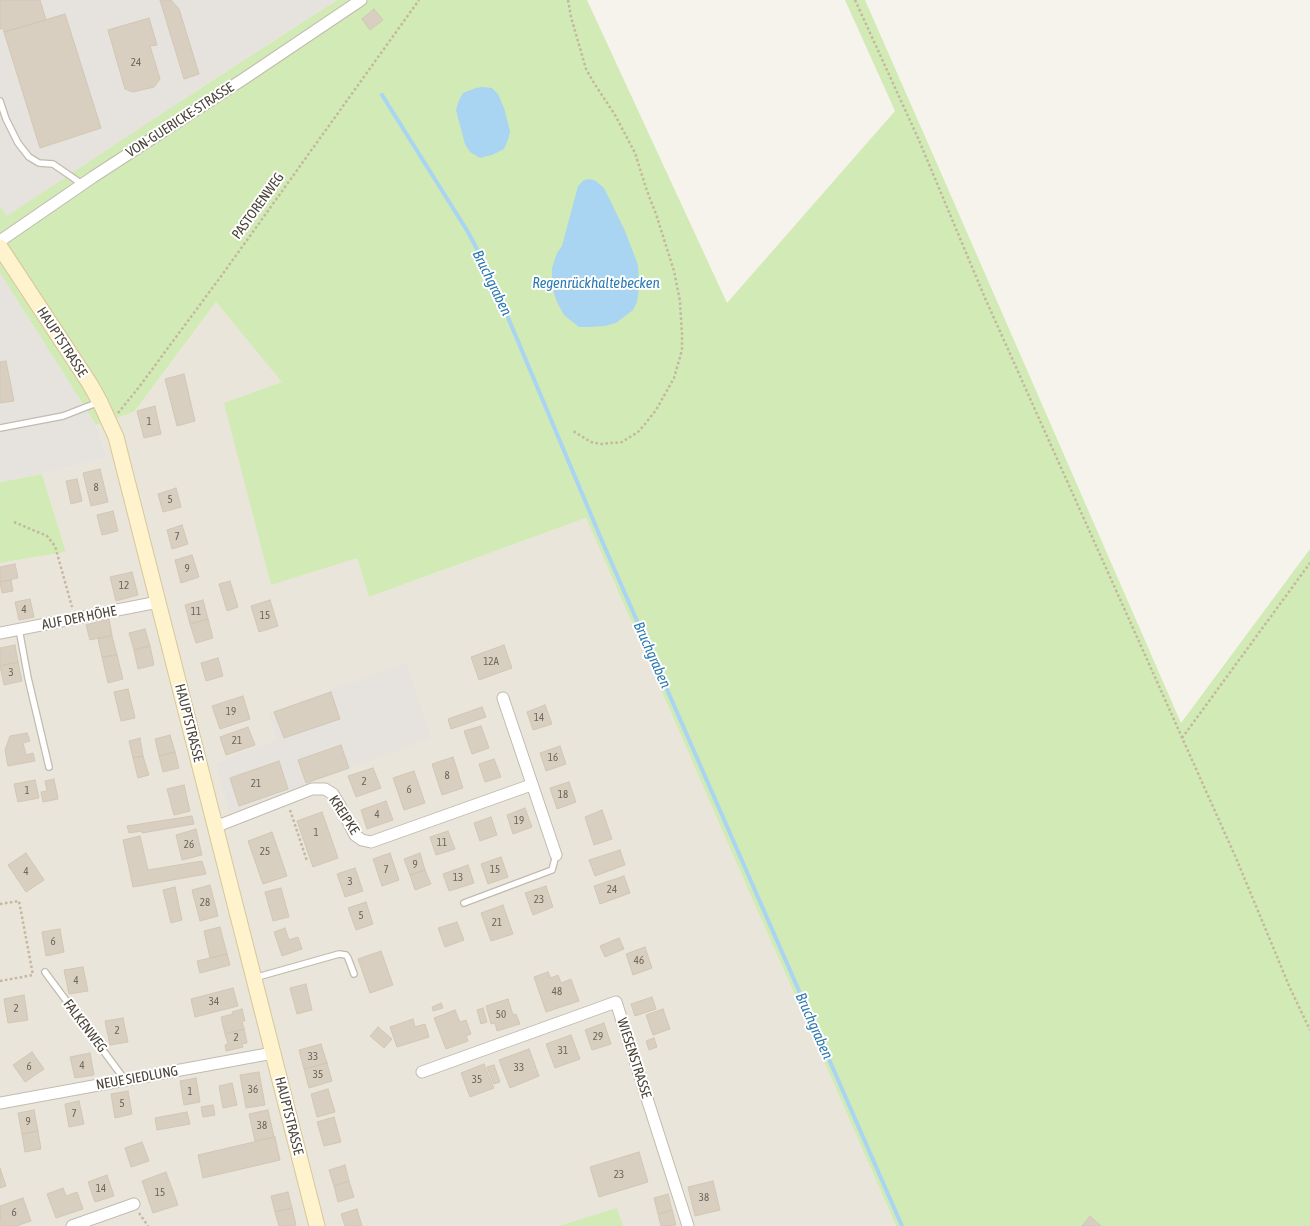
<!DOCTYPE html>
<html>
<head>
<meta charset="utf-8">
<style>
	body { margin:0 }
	canvas { display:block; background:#f6f3ec }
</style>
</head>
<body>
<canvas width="1310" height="1226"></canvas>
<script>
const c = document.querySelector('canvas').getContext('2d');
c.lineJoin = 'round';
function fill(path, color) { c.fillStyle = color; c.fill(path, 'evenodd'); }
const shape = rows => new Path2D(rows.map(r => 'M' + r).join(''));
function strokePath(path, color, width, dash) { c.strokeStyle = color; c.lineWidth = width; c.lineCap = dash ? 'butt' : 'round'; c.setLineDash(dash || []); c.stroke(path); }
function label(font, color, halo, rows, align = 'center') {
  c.font = font + ' "Asap Condensed",sans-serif'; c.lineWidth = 4; c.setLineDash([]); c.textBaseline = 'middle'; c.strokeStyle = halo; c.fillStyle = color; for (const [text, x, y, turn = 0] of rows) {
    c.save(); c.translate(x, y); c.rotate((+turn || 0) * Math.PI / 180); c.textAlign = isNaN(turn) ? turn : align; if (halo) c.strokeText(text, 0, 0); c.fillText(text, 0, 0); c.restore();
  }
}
const residential = shape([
	[216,302,283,382,357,558,369,597,586,518,743,878,797,1000,896,1226,0,1226,0,563,66,552,42,474,107,458,96,425,134,412]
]);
const industrial = shape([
	[0,0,337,0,190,95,7,217,0,206],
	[0,273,96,425,107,458,42,474,0,482],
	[406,663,431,738,230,813,216,763,277,740,268,713]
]);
const green = shape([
	[337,0,587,0,727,303,895,111,845,0,865,0,938,166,1181,723,1310,549,1310,1226,896,1226,797,1000,743,878,586,518,369,597,357,558,271,585,224,403,282,382,216,302,134,412,96,425,0,273,0,206,7,216,190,95],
	[42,474,66,552,0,563,0,482],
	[617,1208,623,1226,559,1226,591,1216]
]);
const water = shape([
	[482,87,492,88,498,94,504,108,510,131,508,140,504,149,492,155,480,158,470,152,465,144,456,110,459,100,463,93,476,88],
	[590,179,596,181,604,188,625,231,638,265,639,289,637,302,633,310,625,316,616,323,605,326,589,327,579,327,564,315,558,304,555,297,552,284,552,268,557,253,562,246,578,186,584,180]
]);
const stream = shape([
	[382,95,468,232,488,270,602,541,902,1226]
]);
const building = shape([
	[2,0,40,0,46,20,4,32,3,28,0,29,0,1,2,0],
	[160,0,171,0,179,9,199,74,184,79,160,0],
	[374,9,383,20,370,30,362,19,374,9],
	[65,14,101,128,40,148,4,32,65,14],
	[149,18,157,45,150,46,160,79,154,87,133,92,125,89,108,30,149,18],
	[6,361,14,401,0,403,0,362,6,361],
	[184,374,195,421,177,426,165,379,184,374],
	[155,406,161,434,144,438,137,411,155,406],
	[100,469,108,502,91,506,83,473,100,469],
	[77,479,82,501,71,504,66,481,77,479],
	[176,488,181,507,163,512,158,494,176,488],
	[113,511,118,531,102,535,97,515,113,511],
	[182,525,188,544,172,549,167,530,182,525],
	[192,555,199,577,181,583,175,560,192,555],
	[15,564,18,578,0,582,0,567,15,564],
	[132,572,138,595,116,601,110,577,132,572],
	[11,580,13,591,2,593,0,582,11,580],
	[230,581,238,607,227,611,219,584,230,581],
	[30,599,34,617,19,620,15,602,30,599],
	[203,600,208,619,190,624,185,605,203,600],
	[270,600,278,626,259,632,251,606,270,600],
	[109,619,112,635,90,640,86,625,109,619],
	[208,619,213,638,196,643,190,624,208,619],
	[145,629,150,646,134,650,129,633,145,629],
	[112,636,117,655,102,657,98,639,112,636],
	[15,645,18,662,0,666,0,648,15,645],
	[504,645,512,668,479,680,471,657,504,645],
	[150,646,154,665,138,669,134,650,150,646],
	[117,655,123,679,108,683,102,657,117,655],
	[218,658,223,676,206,681,201,663,218,658],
	[18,662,22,681,4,685,0,666,18,662],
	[128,689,135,718,121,721,114,692,128,689],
	[331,692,340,719,284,738,274,712,331,692],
	[243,696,250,719,220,729,212,706,243,696],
	[545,705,552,724,533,730,527,712,545,705],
	[482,707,486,717,451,729,448,719,482,707],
	[481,726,489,748,472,754,464,731,481,726],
	[248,727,255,745,226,755,220,737,248,727],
	[27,733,30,741,23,743,26,755,33,753,35,761,8,766,5,750,10,736,27,733],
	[170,735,175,752,159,756,155,739,170,735],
	[140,738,143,756,133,758,129,741,140,738],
	[341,745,349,768,306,783,298,760,341,745],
	[560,746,566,764,546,771,540,753,560,746],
	[175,752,179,768,163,772,159,756,175,752],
	[143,756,149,775,138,778,133,758,143,756],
	[453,757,463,788,442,795,432,764,453,757],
	[494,759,501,777,485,782,479,764,494,759],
	[279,761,288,789,239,806,230,778,279,761],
	[373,768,381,788,356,797,348,776,373,768],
	[414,771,425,803,404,810,393,778,414,771],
	[54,779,58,799,43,802,41,792,47,791,45,781,54,779],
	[35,780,39,798,18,802,14,784,35,780],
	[569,782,576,802,557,809,550,788,569,782],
	[184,785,190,811,174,815,167,789,184,785],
	[386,801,393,820,367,829,361,810,386,801],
	[525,808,532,827,513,834,507,815,525,808],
	[602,810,612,839,594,845,585,817,602,810],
	[322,812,338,858,313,867,297,821,322,812],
	[192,816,194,824,142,833,142,831,129,833,127,826,192,816],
	[491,817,497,835,480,841,474,823,491,817],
	[196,829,202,855,182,860,176,835,196,829],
	[448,831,455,849,436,855,430,837,448,831],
	[272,832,287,876,263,884,248,841,272,832],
	[140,836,148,870,202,861,206,874,133,887,123,840,140,836],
	[620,850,625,865,595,876,589,860,620,850],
	[26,853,44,880,26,892,8,865,26,853],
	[390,853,399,880,382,886,373,859,390,853],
	[420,853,425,870,410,875,404,859,420,853],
	[501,857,508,877,488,884,481,864,501,857],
	[468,865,474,883,449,891,443,874,468,865],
	[355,868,363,891,345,897,337,874,355,868],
	[425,870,431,884,415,890,410,875,425,870],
	[624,876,630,893,600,904,594,886,624,876],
	[210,885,218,916,200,921,192,890,210,885],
	[546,886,553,907,533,915,525,893,546,886],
	[175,887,182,920,171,923,163,890,175,887],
	[281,888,289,917,273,921,265,892,281,888],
	[366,902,373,924,356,930,348,908,366,902],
	[503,905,513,934,491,941,481,913,503,905],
	[457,922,464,940,445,947,438,928,457,922],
	[220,927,227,954,210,958,204,931,220,927],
	[285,928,289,940,298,937,302,949,282,956,274,932,285,928],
	[60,929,64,952,46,956,42,932,60,929],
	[619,938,624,949,605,957,600,946,619,938],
	[645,947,652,968,633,975,626,954,645,947],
	[381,951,393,985,370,993,358,959,381,951],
	[227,954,230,965,200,973,197,961,227,954],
	[83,967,88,991,69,994,64,970,83,967],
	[548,972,551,978,558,975,561,983,571,979,579,1001,546,1012,534,977,548,972],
	[306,984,312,1010,297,1014,290,988,306,984],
	[233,988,238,1006,195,1017,191,999,233,988],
	[24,995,28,1020,8,1023,4,999,24,995],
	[652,997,656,1009,635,1016,631,1004,652,997],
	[508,999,513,1015,516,1014,520,1024,497,1031,495,1023,491,1024,486,1006,508,999],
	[441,1003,443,1008,433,1011,432,1007,441,1003],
	[483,1008,487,1022,481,1024,477,1010,483,1008],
	[242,1009,245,1021,242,1021,244,1029,225,1034,221,1017,233,1014,232,1012,242,1009],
	[663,1009,670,1029,653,1035,646,1015,663,1009],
	[455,1010,460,1022,466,1020,471,1034,466,1036,468,1041,446,1049,434,1018,455,1010],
	[123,1018,128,1042,110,1045,105,1021,123,1018],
	[413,1019,415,1027,425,1024,429,1037,397,1047,390,1027,413,1019],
	[604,1023,611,1044,592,1050,585,1030,604,1023],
	[378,1027,392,1039,384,1048,370,1036,378,1027],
	[244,1029,247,1043,242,1044,243,1047,226,1051,225,1045,228,1044,225,1034,244,1029],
	[571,1035,580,1059,555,1068,546,1044,571,1035],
	[654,1038,657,1047,649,1050,646,1041,654,1038],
	[321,1044,327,1063,304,1069,299,1050,321,1044],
	[529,1049,539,1076,510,1088,499,1060,529,1049],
	[32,1052,44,1069,25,1082,13,1065,32,1052],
	[90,1053,94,1075,75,1078,70,1057,90,1053],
	[327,1063,332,1081,309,1088,304,1069,327,1063],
	[484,1064,494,1088,470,1097,461,1073,484,1064],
	[494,1065,500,1082,494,1084,487,1067,494,1065],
	[259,1072,265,1105,246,1108,240,1075,259,1072],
	[196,1078,200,1102,184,1105,180,1081,196,1078],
	[232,1083,237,1105,223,1108,219,1086,232,1083],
	[328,1089,335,1112,317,1117,311,1094,328,1089],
	[128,1091,132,1114,115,1118,111,1094,128,1091],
	[79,1101,84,1124,69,1127,65,1104,79,1101],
	[213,1105,215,1115,203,1117,201,1107,213,1105],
	[34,1110,38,1131,22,1134,18,1113,34,1110],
	[268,1110,274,1137,255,1141,249,1114,268,1110],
	[187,1112,190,1124,157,1130,155,1118,187,1112],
	[334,1117,341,1142,324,1146,317,1122,334,1117],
	[38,1131,41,1149,25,1152,22,1134,38,1131],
	[275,1137,280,1160,203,1178,198,1155,275,1137],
	[142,1142,149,1161,131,1167,125,1148,142,1142],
	[639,1152,648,1182,599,1197,590,1167,639,1152],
	[345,1165,349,1181,334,1186,329,1170,345,1165],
	[0,1168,6,1186,0,1188,0,1168],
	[166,1172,178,1205,153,1213,142,1181,166,1172],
	[107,1175,114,1196,95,1202,88,1182,107,1175],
	[349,1181,354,1197,338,1202,334,1186,349,1181],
	[713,1181,720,1210,695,1216,688,1187,713,1181],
	[63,1188,66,1196,77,1192,83,1209,56,1218,47,1194,63,1188],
	[288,1192,292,1208,275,1212,271,1196,288,1192],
	[668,1194,672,1210,658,1214,654,1198,668,1194],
	[23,1198,31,1221,16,1226,1,1226,0,1206,23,1198],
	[292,1208,296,1225,290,1226,279,1226,275,1212,292,1208],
	[357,1209,362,1226,345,1226,341,1214,357,1209],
	[672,1210,676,1225,661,1226,658,1214,672,1210],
	[1090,1216,1101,1226,1082,1226,1090,1216]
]);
const path = shape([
	[568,0,571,17,586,69,594,83,615,115,635,153,647,191,656,214,674,271,680,301,682,334,682,350,674,378,656,410,645,424,638,432,622,442,601,444,591,442,573,431],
	[855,0,918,138,985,298,1236,858,1290,988,1310,1030],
	[118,413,139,387,222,275,419,0],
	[14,522,47,536,55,546,72,607],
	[1182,738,1310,563],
	[290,810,307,861],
	[0,904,19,901,33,975],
	[0,981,33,975],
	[139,1213,148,1226]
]);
const service = shape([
	[0,101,6,119,18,143,29,157,39,163,53,164,82,184],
	[0,428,63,416,99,402],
	[19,629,28,678,49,767],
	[464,903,552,870,556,855],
	[45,972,125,1080],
	[254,978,339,954,346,955,348,958,354,974]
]);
const minor = shape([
	[0,241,93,177,245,78,361,0],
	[0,633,158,602],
	[503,698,556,855],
	[215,827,312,789,325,789,333,794,339,804,355,835,362,840,371,842,531,785],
	[422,1072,616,1002,688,1226],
	[0,1103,273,1053],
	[72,1226,134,1204]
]);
const secondary = shape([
	[0,247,90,384,100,402,116,437,317,1226]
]);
const numberNames = [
	["24",136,63],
	["1",149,422],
	["8",96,488],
	["5",170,500],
	["7",177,537],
	["9",187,569],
	["12",124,586],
	["4",24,610],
	["11",196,612],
	["15",265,616],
	["12A",491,662],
	["3",11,673],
	["19",231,712],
	["14",539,718],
	["21",237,741],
	["16",553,758],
	["8",447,776],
	["2",364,782],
	["21",256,784],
	["6",409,790],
	["1",27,791],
	["18",563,795],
	["4",377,815],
	["19",519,821],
	["1",316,833],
	["11",442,843],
	["26",189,845],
	["25",265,852],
	["9",415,865],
	["7",386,870],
	["15",495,870],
	["4",26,872],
	["13",458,878],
	["3",350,882],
	["24",612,890],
	["23",539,900],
	["28",205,903],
	["5",361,916],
	["21",497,923],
	["6",53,942],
	["46",639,961],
	["4",76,981],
	["48",557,992],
	["34",214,1002],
	["2",16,1009],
	["50",501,1015],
	["2",117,1031],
	["29",598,1037],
	["2",236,1038],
	["31",563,1051],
	["33",313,1057],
	["4",82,1066],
	["6",29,1067],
	["33",519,1068],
	["35",318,1075],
	["35",477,1080],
	["36",253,1090],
	["1",190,1092],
	["5",122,1104],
	["7",74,1114],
	["9",28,1122],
	["38",262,1126],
	["23",619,1175],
	["14",101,1189],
	["15",160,1193],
	["38",704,1198],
	["6",14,1213]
];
const streetNames = [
	["VON-GUERICKE-STRASSE",180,120,-33],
	["PASTORENWEG",258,206,-54],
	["HAUPTSTRASSE",62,342,57],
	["AUF DER HÖHE",79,618,-11],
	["HAUPTSTRASSE",189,723,76],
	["KREIPKE",344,815,57],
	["FALKENWEG",85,1026,53],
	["WIESENSTRASSE",634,1058,72],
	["NEUE SIEDLUNG",137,1078,-10],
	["HAUPTSTRASSE",289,1116,76]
];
const waterNames = [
	["Bruchgraben",492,283,64],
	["Regenrückhaltebecken",596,283],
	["Bruchgraben",652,655,66],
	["Bruchgraben",814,1026,66]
];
fill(residential, '#eae5da');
fill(industrial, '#e6e2dd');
fill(green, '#d2eab5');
fill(water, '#a9d4f2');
strokePath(stream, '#a9d4f2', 4);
fill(building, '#d8cfc1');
strokePath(building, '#d3c7b4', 1);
strokePath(service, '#c2bbae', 8);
strokePath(minor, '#c2bbae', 13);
strokePath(secondary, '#d6c79b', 17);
strokePath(path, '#c4b79f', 2.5, [2.5, 2.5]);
strokePath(service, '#fff', 5.5);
strokePath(minor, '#fff', 11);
strokePath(secondary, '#fff3cd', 15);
label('11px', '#6e675b', null, numberNames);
label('14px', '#4b4439', '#fff', streetNames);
label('italic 15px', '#2e7ab2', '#fff', waterNames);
</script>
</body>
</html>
